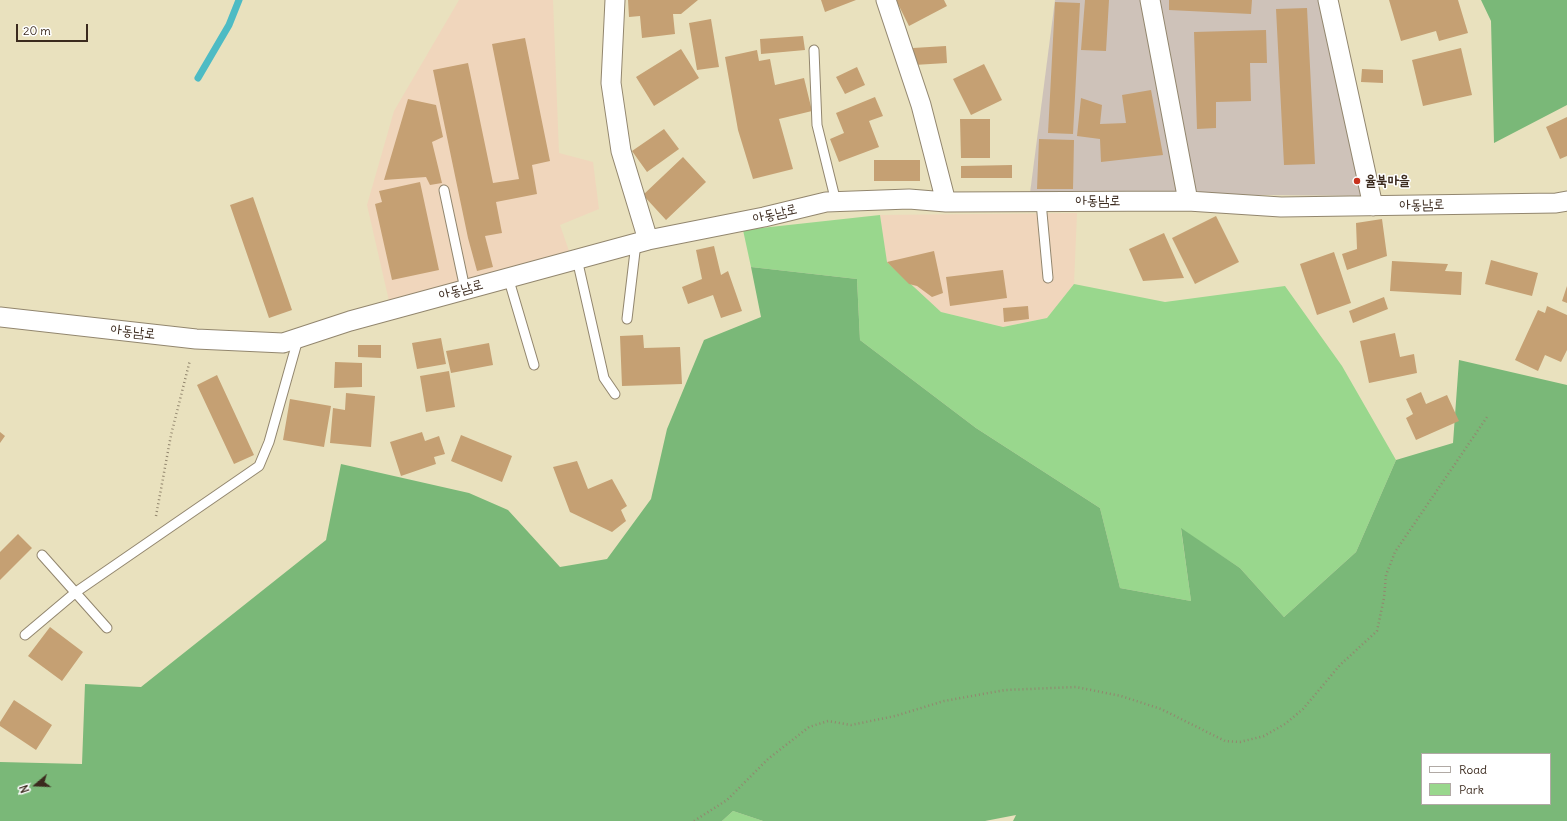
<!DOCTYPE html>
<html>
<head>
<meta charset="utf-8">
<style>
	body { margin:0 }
	#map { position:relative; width:1567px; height:821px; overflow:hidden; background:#e9e1be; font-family:Delius,sans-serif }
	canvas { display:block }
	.legend { position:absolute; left:1421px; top:753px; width:130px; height:52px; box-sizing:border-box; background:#fff; border:1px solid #b1aaa5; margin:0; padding:5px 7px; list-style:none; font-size:12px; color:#3b2a1e }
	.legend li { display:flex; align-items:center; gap:8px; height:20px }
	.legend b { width:20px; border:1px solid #b1aaa5 }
	.north { position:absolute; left:16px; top:765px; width:40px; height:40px; -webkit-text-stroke:3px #fff; paint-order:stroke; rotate:251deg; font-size:11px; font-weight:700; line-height:16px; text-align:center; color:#3b2a1e }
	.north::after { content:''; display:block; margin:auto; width:14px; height:18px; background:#3b2a1e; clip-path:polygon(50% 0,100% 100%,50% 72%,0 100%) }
	.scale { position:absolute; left:16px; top:24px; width:72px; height:18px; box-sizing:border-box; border:2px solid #3b2a1e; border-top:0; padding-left:5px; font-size:12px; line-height:14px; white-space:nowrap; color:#3b2a1e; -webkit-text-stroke:3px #fff; paint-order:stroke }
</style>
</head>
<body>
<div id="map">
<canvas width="1567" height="821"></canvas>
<ul class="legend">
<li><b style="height:5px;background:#fff"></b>Road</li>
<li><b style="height:11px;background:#99d78d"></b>Park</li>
</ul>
<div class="north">N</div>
<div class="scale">20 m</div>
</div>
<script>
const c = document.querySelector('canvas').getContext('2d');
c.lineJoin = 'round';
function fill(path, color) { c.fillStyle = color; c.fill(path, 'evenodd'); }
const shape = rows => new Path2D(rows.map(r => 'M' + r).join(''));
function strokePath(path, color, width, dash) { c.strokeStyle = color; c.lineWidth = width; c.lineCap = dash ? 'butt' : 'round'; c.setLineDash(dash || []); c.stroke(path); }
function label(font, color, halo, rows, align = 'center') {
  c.font = font + ' Delius,"Poor Story",sans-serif'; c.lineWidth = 3; c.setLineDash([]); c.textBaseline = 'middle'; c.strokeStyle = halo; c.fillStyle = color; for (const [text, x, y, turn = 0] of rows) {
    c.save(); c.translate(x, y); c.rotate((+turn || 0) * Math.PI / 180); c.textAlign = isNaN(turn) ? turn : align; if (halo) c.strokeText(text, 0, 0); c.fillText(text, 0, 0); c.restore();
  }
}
const built = shape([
	[459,0,553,0,559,153,593,162,599,209,560,225,569,251,389,301,367,205,394,111],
	[1077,213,1074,284,1047,318,1003,327,941,312,885,271,880,215]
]);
const industrial = shape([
	[1055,0,1323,0,1371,196,1030,193]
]);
const green = shape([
	[880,215,887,262,941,312,1003,327,1047,318,1074,284,1165,302,1285,286,1342,366,1396,460,1356,552,1284,617,1240,568,1181,529,1191,601,1120,588,1100,508,976,428,860,340,857,279,751,267,743,230],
	[733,811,763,821,722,821]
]);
const forest = shape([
	[1481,0,1567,0,1567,105,1494,143,1491,21],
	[751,267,857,279,860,340,976,428,1100,508,1120,588,1191,601,1181,528,1240,568,1284,617,1356,552,1396,460,1453,443,1459,360,1567,385,1567,821,1013,821,1016,815,985,821,763,821,733,811,722,821,0,821,0,762,82,764,85,684,141,687,326,540,341,464,469,493,508,510,560,567,607,559,651,499,667,429,704,340,761,317],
	[1422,754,1550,754,1550,804,1422,804]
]);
const stream = shape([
	[198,78,229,25,239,0]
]);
const building = shape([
	[628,0,698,0,681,14,673,14,675,34,642,38,640,16,629,17],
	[821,0,856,0,825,12],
	[896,0,944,0,947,6,909,26],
	[1085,0,1109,0,1106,51,1081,50],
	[1169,0,1252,0,1251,14,1169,10],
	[1389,0,1458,0,1468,33,1439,41,1436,31,1401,41],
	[1055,2,1080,3,1073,134,1048,133],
	[1307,8,1315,164,1284,165,1276,9],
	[711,19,719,67,697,70,689,23],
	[1266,30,1267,63,1250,63,1251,101,1216,102,1216,128,1197,129,1194,32],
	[803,36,805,50,761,54,760,39],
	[525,38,550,161,532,165,537,194,496,202,502,233,485,236,493,267,477,271,468,238,433,70,468,63,493,183,519,179,492,44],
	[946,46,947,63,914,65,913,48],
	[1461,48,1472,95,1423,106,1412,60],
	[681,49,699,78,654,106,636,77],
	[757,50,759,61,770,59,775,85,804,78,812,111,779,119,793,169,753,179,738,130,725,57],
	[984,64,1002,100,971,115,953,79],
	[857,67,865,85,845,94,836,77],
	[1362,69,1383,70,1383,83,1361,82],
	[1151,90,1163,155,1101,162,1100,139,1077,136,1081,98,1102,105,1100,124,1126,123,1122,95],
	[875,97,883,116,869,121,879,147,839,162,830,139,844,133,836,113],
	[408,99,436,105,443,137,432,142,442,183,430,185,426,177,384,180],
	[1567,117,1567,156,1560,159,1546,127],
	[960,119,990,119,990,158,961,158],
	[664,129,679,149,647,172,632,151],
	[1039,139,1074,140,1073,189,1037,189],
	[683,157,706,182,666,220,643,195],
	[874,160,920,160,920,181,874,181],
	[1012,165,1012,178,961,178,961,166],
	[420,182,439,270,392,280,375,204,382,202,379,191],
	[253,197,292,310,269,318,230,205],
	[1216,216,1239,262,1195,284,1172,238],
	[1382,219,1387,256,1347,270,1342,254,1357,249,1356,223],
	[1164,233,1184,278,1143,281,1129,249],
	[714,246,721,275,728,271,742,311,721,318,713,295,688,304,682,287,702,279,696,250],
	[934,251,943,293,932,297,917,286,909,284,887,262],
	[1334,252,1351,303,1317,315,1300,264],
	[1491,260,1538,273,1532,296,1485,284],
	[1392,261,1448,264,1445,271,1462,272,1461,295,1390,291],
	[1003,270,1007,298,950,306,946,277],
	[1567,286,1567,303,1562,301],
	[1384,297,1388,309,1353,323,1349,311],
	[1028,306,1029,319,1004,322,1003,308],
	[1547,306,1567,315,1567,350,1561,362,1545,355,1538,371,1515,360,1538,310,1545,313],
	[1395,333,1400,357,1414,354,1417,373,1369,383,1360,341],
	[643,335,644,348,680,347,682,384,622,386,620,336],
	[441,338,446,364,417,369,412,343],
	[489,343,493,365,451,373,446,351],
	[358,345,381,345,381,358,358,357],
	[335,362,362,363,362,387,334,388],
	[449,371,455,407,426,412,420,376],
	[217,375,254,455,234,464,197,385],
	[1421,392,1426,404,1447,395,1459,421,1416,440,1406,418,1413,414,1406,399],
	[346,393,375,396,371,447,330,443,333,408,345,410],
	[290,399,331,406,324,447,283,440],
	[0,432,5,436,0,443],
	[422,432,425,441,439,436,445,454,434,457,436,464,401,476,390,442],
	[461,435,512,456,502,482,451,461],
	[577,461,588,489,612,479,627,506,621,510,626,521,612,532,570,512,553,467],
	[18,534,32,548,0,580,0,552],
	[50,627,83,652,62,681,28,656],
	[14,700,52,725,36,750,0,726,0,722]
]);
const path = shape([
	[156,516,171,435,190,360],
	[694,821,727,800,768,759,809,727,828,721,851,725,895,716,944,701,1005,690,1076,687,1121,696,1161,709,1225,741,1240,742,1264,736,1285,724,1303,709,1340,665,1377,631,1384,598,1386,575,1395,552,1487,417]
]);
const lane = shape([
	[814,50,817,125,836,202],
	[444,190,465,289],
	[1041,202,1048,278],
	[577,259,604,378,615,394],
	[508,277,534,365],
	[627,319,636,243],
	[42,555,107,628],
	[25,635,76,592,259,466,269,442,298,339]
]);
const street = shape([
	[615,0,611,83,621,151,648,240],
	[886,0,921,105,946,202],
	[1150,0,1188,201],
	[1328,0,1373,206],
	[0,317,196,339,283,343,350,321,648,240,764,217,826,202,909,199,946,202,1188,201,1281,207,1556,203,1567,201]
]);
const markers = [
	[1357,181,4,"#c8321e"]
];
const poiNames = [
	["율북마을",1365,181]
];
const streetNames = [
	["아동남로",1098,201],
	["아동남로",1422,205,-1],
	["아동남로",775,214,-13],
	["아동남로",461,290,-15],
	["아동남로",133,332,6]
];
fill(built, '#f0d6bc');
fill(industrial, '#cec2b9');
fill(green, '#99d78d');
fill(forest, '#7ab878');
strokePath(stream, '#4dbbc4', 7);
fill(building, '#c5a073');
strokePath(lane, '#92866e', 11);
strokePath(street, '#92866e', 21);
strokePath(path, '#92866e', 2.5, [1, 3]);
strokePath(lane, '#fff', 9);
strokePath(street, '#fff', 19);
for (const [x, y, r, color] of markers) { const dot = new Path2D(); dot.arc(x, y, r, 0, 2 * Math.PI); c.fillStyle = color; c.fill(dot); strokePath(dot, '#fff', 1.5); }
label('bold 14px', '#3b2a1e', '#fff', poiNames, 'left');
label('14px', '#3b2a1e', '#fff', streetNames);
</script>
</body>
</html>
